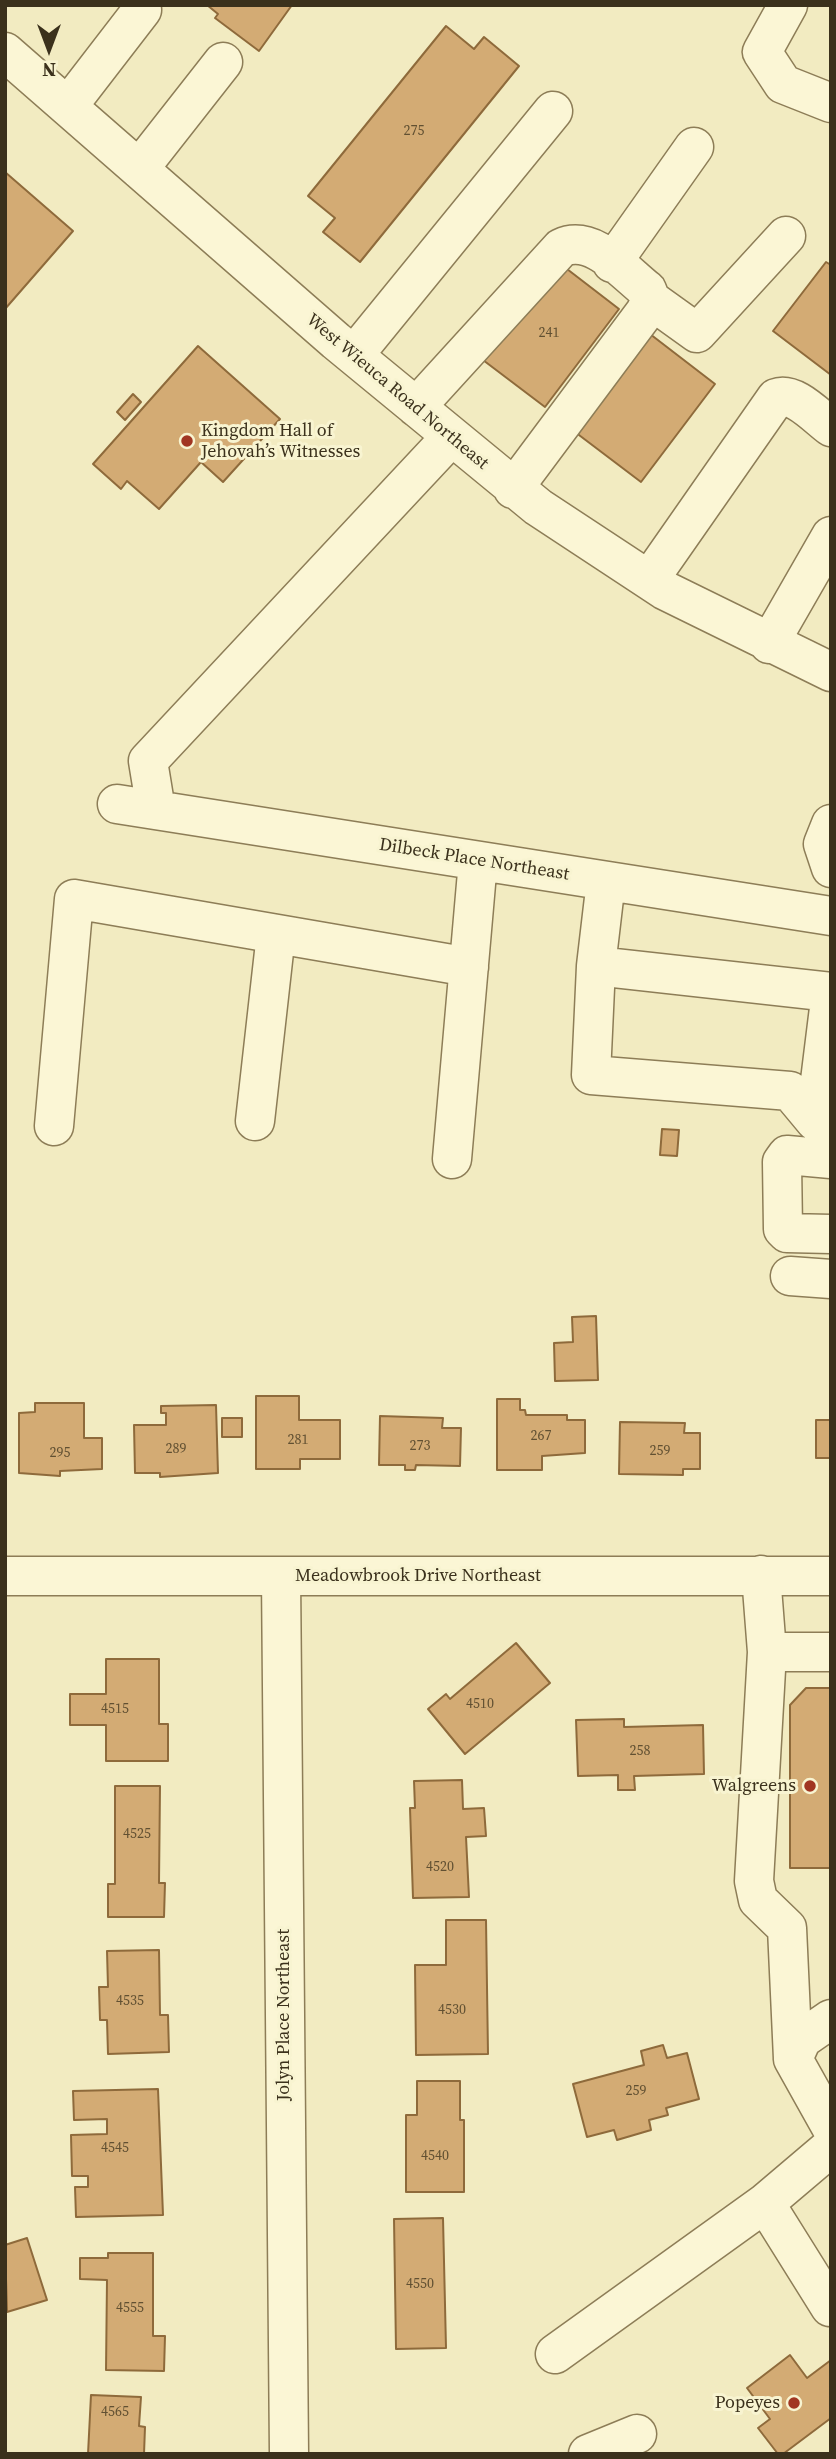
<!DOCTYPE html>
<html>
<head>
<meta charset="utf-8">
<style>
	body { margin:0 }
	#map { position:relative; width:836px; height:2459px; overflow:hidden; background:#f2ebc1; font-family:"Source Serif 4",serif }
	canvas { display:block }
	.frame { position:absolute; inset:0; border:7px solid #3b311c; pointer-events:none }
	.north { position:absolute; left:14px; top:14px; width:70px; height:70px; -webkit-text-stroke:5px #f8f4d1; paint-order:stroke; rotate:180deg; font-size:19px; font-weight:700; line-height:28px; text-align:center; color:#3b311c }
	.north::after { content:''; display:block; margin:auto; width:24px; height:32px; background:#3b311c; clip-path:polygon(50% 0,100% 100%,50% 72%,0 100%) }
</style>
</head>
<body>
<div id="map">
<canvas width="836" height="2459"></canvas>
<div class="frame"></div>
<div class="north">N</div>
</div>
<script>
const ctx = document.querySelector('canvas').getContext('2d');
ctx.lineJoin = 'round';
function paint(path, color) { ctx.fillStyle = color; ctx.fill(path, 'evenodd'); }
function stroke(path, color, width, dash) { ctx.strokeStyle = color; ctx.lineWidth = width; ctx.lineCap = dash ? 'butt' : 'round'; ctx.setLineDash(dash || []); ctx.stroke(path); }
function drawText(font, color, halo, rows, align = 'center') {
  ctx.font = font + ' "Source Serif 4",serif'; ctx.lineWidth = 6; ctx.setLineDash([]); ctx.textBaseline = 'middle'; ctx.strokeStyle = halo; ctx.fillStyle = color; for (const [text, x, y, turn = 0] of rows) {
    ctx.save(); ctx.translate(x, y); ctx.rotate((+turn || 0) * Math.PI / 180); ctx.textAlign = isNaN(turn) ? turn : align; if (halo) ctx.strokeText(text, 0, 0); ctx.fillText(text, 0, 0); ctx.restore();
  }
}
const building = new Path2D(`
	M207 5H292L259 51 215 18 218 14Z
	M446 26 474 49 484 37 519 66 360 262 323 232 335 218 308 196Z
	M5 172 73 231 5 309Z
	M554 259 619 309 545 407 479 357Z
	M826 262 831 265V375L773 331Z
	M650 334 715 384 641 482 575 432Z
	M198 346 280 419 223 482 201 462 159 509 127 481 121 489 93 464Z
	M133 394 141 402 125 420 117 412Z
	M662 1129 679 1130 677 1156 660 1155Z
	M596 1316 598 1380 555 1381 554 1343 573 1342 572 1317Z
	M256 1396H299V1420H340V1459H300V1469H256Z
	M497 1399H520V1410H525L526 1415H567V1420H585V1453L542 1456V1470H497Z
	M35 1403H84V1438H102V1469L60 1471V1476L19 1473V1413L35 1412Z
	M216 1405 218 1473 160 1477V1473H135L134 1425H166V1413H161V1406Z
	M380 1416 443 1418 442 1428H461L460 1466 416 1465 415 1470H405V1465H379Z
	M222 1418H242V1437H222Z
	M816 1420H831V1458H816Z
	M620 1422 685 1423 684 1433H700V1469H683V1475L619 1474Z
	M516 1643 550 1683 465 1754 428 1709 446 1694 450 1699Z
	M106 1659H159V1724H168V1761H106V1725H70V1694H106Z
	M806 1688H831V1868H790V1705Z
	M624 1719V1727L703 1725 704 1774 634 1776 635 1790H618V1775L578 1776 576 1720Z
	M462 1780 463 1809 484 1808 486 1836 466 1837 469 1897 413 1898 410 1808H415L414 1781Z
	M115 1786H160L159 1883H165L164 1917H108V1884H115Z
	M446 1920H486L488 2054 416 2055 415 1965H446Z
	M159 1950 160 2015H168L169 2052 108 2054 107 2020H100L99 1987H108L107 1951Z
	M663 2045 667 2058 687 2053 699 2099 666 2108 668 2115 649 2120 651 2130 617 2140 614 2130 587 2137 573 2084 644 2065 641 2051Z
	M417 2081H460V2120H464V2192H406V2115H417Z
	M158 2089 163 2215 76 2217 75 2187H88V2176H72L71 2135 107 2134V2119L74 2120 73 2091Z
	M443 2218 446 2348 396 2349 394 2219Z
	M27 2238 47 2300 7 2312 5 2245Z
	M108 2253H153V2336H165L164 2371 106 2370 107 2280 80 2279V2258H108Z
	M790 2355 807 2378 831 2360V2418L783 2454H778L758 2428 770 2419 747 2388Z
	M91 2395 141 2397 139 2426 145 2427 144 2454H88Z`);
paint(building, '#d3ab74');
stroke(building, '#8e6a3b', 2);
const minor = new Path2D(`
	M788 5 762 52 783 84 831 103
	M5 52 336 341 538 507 664 590 831 672
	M68 106 142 10
	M139 169 223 62
	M612 263 694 147
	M651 300 697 333 786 236
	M354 355 553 111
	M416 407 561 248C592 233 624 272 647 290L651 300 645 312 513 489
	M649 580 776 398C794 391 816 416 831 427
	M769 644 831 536
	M117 804 831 916
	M156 810 148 761 451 437
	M831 824 823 844 831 868
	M596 966 606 881
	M831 992 596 966 591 1075 790 1091 815 1121 831 1122
	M255 1121 276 934
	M815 1121 831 992
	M54 1126 74 899 469 967
	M452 1159 478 861
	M831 1159 787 1155 782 1162 783 1229 787 1233 831 1234
	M790 1276 831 1279
	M761 1575 767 1652 754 1881 758 1900 787 1928 793 2059
	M5 1576H831
	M281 1576 289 2454
	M767 1652H831
	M831 2019 802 2039 793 2059 831 2127
	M765 2203 830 2307
	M555 2354 765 2203 831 2147
	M588 2454 637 2434`);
stroke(minor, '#8d7d57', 41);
stroke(minor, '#fbf6d5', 38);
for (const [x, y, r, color] of [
	[187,441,7,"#a13622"],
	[810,1786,7,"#a13622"],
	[794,2403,7,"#a13622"]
]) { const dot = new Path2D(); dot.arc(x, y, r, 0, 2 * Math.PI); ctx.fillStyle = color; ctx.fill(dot); stroke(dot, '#f8f4d1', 2.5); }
drawText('14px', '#615032', null, [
	["275",414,131],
	["241",549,333],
	["267",541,1436],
	["281",298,1440],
	["273",420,1446],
	["289",176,1449],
	["259",660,1451],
	["295",60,1453],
	["4510",480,1704],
	["4515",115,1709],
	["258",640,1751],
	["4525",137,1834],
	["4520",440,1867],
	["4535",130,2001],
	["4530",452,2010],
	["259",636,2091],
	["4545",115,2148],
	["4540",435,2156],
	["4550",420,2284],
	["4555",130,2308],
	["4565",115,2412]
]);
drawText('18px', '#3b311c', '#f8f4d1', [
	["West Wieuca Road Northeast",397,392,40],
	["Dilbeck Place Northeast",474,860,9],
	["Meadowbrook Drive Northeast",418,1576],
	["Jolyn Place Northeast",284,2015,-90]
]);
drawText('18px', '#3b311c', '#f8f4d1', [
	["Kingdom Hall of",201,431,"left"],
	["Jehovah’s Witnesses",201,452,"left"],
	["Walgreens",796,1786],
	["Popeyes",780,2403]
], 'right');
</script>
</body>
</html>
